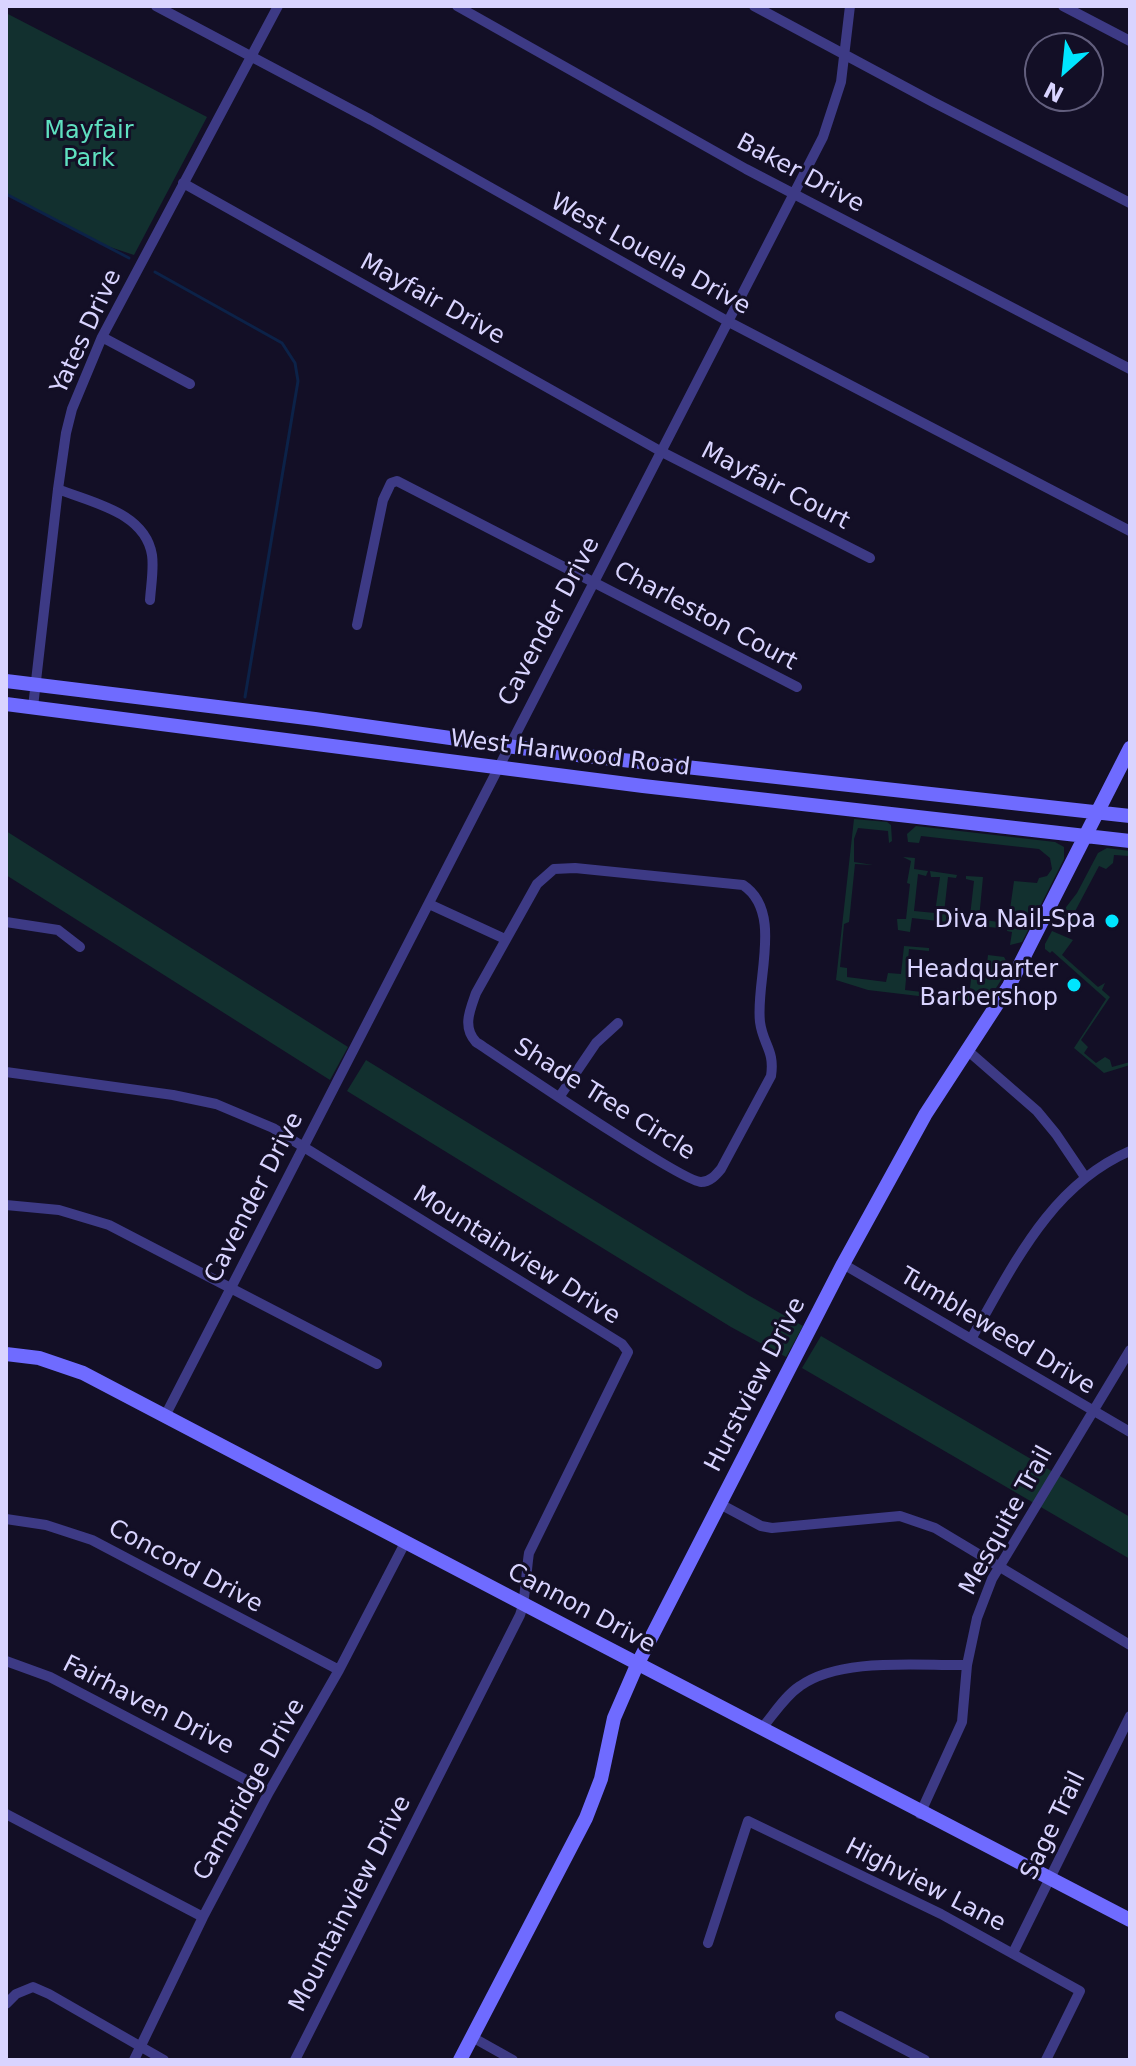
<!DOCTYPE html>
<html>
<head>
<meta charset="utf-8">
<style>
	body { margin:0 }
	#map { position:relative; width:1136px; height:2066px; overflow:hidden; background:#130f26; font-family:"DejaVu Sans",sans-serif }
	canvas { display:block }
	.frame { position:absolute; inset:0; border:8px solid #d9d4ff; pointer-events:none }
	.north { position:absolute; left:1024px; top:32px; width:80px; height:80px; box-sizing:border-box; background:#130f26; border:2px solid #625e7d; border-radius:50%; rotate:207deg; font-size:22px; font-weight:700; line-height:32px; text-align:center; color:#d9d4ff }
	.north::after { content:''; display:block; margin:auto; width:28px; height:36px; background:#00e5ff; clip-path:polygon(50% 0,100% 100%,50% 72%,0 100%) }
</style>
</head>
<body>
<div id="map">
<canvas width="1136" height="2066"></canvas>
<div class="frame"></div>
<div class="north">N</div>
</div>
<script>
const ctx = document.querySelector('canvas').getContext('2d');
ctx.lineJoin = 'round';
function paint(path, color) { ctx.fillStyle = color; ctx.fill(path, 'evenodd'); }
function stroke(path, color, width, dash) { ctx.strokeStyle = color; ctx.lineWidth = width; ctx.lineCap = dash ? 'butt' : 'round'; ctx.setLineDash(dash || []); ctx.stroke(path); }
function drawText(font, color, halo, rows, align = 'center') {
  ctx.font = font + ' "DejaVu Sans",sans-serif'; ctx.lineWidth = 6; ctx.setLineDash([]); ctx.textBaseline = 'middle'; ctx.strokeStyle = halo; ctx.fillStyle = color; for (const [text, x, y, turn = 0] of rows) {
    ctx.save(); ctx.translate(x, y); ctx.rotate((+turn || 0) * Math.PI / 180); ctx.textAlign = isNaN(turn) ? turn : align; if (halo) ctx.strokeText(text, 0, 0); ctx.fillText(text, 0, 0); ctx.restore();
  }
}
paint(new Path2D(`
	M6 13 207 117 134 255 104 245 6 194Z
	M854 819 887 822 891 825 892 841 889 843 888 831 858 828 854 839V862L873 865 855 864 849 922 844 924 840 967 847 968V977L886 982 888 973 901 974 904 946 929 948V951L909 949 907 972 910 979H906L905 990 955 996 957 988H970L972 972 975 973 976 980 985 981 988 955 1004 957 1008 964V969L986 1004 868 990 836 980Z
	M916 826 1055 842 1064 847V859L1022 942 1010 945 1012 932 1007 931 1014 881 1037 883 1039 878 1047 876 1052 869 1050 858 1039 849 921 836 919 843 908 842 907 834Z
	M6 831 348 1047 330 1080 6 875Z
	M1107 848 1130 851V856L1114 855 1113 863 1106 869 1099 866 1072 917 1079 921 1078 924C1071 926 1062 923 1060 915L1077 893 1098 853Z
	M903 857 915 858 914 869 928 871 926 876 918 874 914 911 935 913 940 877H931L930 871 957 875 956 878 948 877 944 913 949 914V917L959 916V919L970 916 974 881 966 879V876L983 877 979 919 998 922V928L912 918 910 932 898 930 897 919H906L910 884 907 883 911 861Z
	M1052 931 1073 940 1062 955 1098 987 1105 983 1102 990 1110 997 1081 1040 1088 1047 1084 1053 1096 1063 1105 1057 1110 1060 1112 1067 1130 1062V1065L1104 1073 1074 1048 1106 999 1052 951 1050 953 1045 949V944Z
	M366 1060 748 1295 803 1326 786 1357 731 1327 347 1091Z
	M821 1336 1130 1517V1559L802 1368Z`), '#12302f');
stroke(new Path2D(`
	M6 194 129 258
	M155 272 282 343 295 363 298 381 245 697`), '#0c2248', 3);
stroke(new Path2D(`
	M156 6 371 120 729 322 1130 531
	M457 6 746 169 1130 369
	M754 6 933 102 1130 203
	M1063 6 1130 41
	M183 183 662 452 870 558
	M102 337 190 384
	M58 489C92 503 145 512 152 555 154 569 151 585 150 600
	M357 625 383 500 391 483 397 481 797 687
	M33 707 58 489 66 433 72 409 102 337 278 6
	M575 868 743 885C784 912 755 981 760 1022 763 1045 775 1050 771 1076L721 1169C716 1175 710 1182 701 1182 682 1182 505 1061 476 1042 462 1027 470 1010 476 993L537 884 554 869Z
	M429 904 505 939
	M6 922 58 930 80 947
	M967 1050 1037 1111 1056 1134 1085 1177
	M6 1072 173 1095 216 1104 273 1128 622 1344 628 1352 529 1553C526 1571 526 1599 520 1615L295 2060
	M560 1096 596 1043 618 1023
	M6 1205 59 1210 109 1225 377 1364
	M843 1264 1130 1432
	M971 1339C1013 1267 1049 1186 1130 1151
	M165 1416 823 137 841 82 850 6
	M720 1504 761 1526 772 1528 900 1516 935 1528 1130 1645
	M6 1519 46 1525 92 1540 339 1670
	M6 1661 50 1677 269 1792
	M762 1728C774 1714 785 1696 800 1686 841 1657 918 1666 967 1665
	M6 1814 203 1917
	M920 1814 962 1722 967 1665 977 1618 992 1579 1130 1350
	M708 1943 748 1821 941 1914 1080 1991 1046 2060
	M1013 1953 1130 1716
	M6 2004 16 1994 33 1987 49 1994 164 2060
	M840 2016 925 2060
	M472 2037 513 2060
	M134 2060 203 1917 269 1792 339 1670 406 1541`), '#3d3a85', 10);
stroke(new Path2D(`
	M6 681 315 719 550 752 1130 816
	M6 704 643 786 1130 841
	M6 1354 39 1358 83 1373C432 1555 780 1740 1130 1920
	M460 2060 586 1818 601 1779 614 1718 637 1665 843 1264 925 1115 1009 986 1130 748`), '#6f6bff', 14);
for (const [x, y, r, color] of [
	[1112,921,8,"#00e5ff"],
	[1074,985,8,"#00e5ff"]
]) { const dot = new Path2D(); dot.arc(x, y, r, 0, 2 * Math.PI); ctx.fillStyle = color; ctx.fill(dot); stroke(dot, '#130f26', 3); }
drawText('24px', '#5fe0c0', '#130f26', [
	["Mayfair",89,132],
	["Park",89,160]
]);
drawText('24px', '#d9d4ff', '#130f26', [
	["Baker Drive",800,174,28],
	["West Louella Drive",650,255,29],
	["Mayfair Drive",432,300,29],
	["Yates Drive",87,332,-65],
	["Mayfair Court",775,487,27],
	["Charleston Court",705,617,28],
	["Cavender Drive",550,622,-62],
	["West Harwood Road",570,754,7],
	["Shade Tree Circle",604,1100,32],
	["Cavender Drive",255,1198,-63],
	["Mountainview Drive",516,1256,32],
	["Tumbleweed Drive",997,1332,31],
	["Hurstview Drive",756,1385,-63],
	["Mesquite Trail",1007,1521,-61],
	["Concord Drive",185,1567,28],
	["Cannon Drive",581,1609,28],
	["Fairhaven Drive",148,1706,27],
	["Cambridge Drive",250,1790,-61],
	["Sage Trail",1054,1826,-64],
	["Highview Lane",925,1886,27],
	["Mountainview Drive",351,1904,-63]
]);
drawText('24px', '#d9d4ff', '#130f26', [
	["Diva Nail-Spa",1096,921],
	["Headquarter",1058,971],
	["Barbershop",1058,999]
], 'right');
</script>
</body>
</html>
